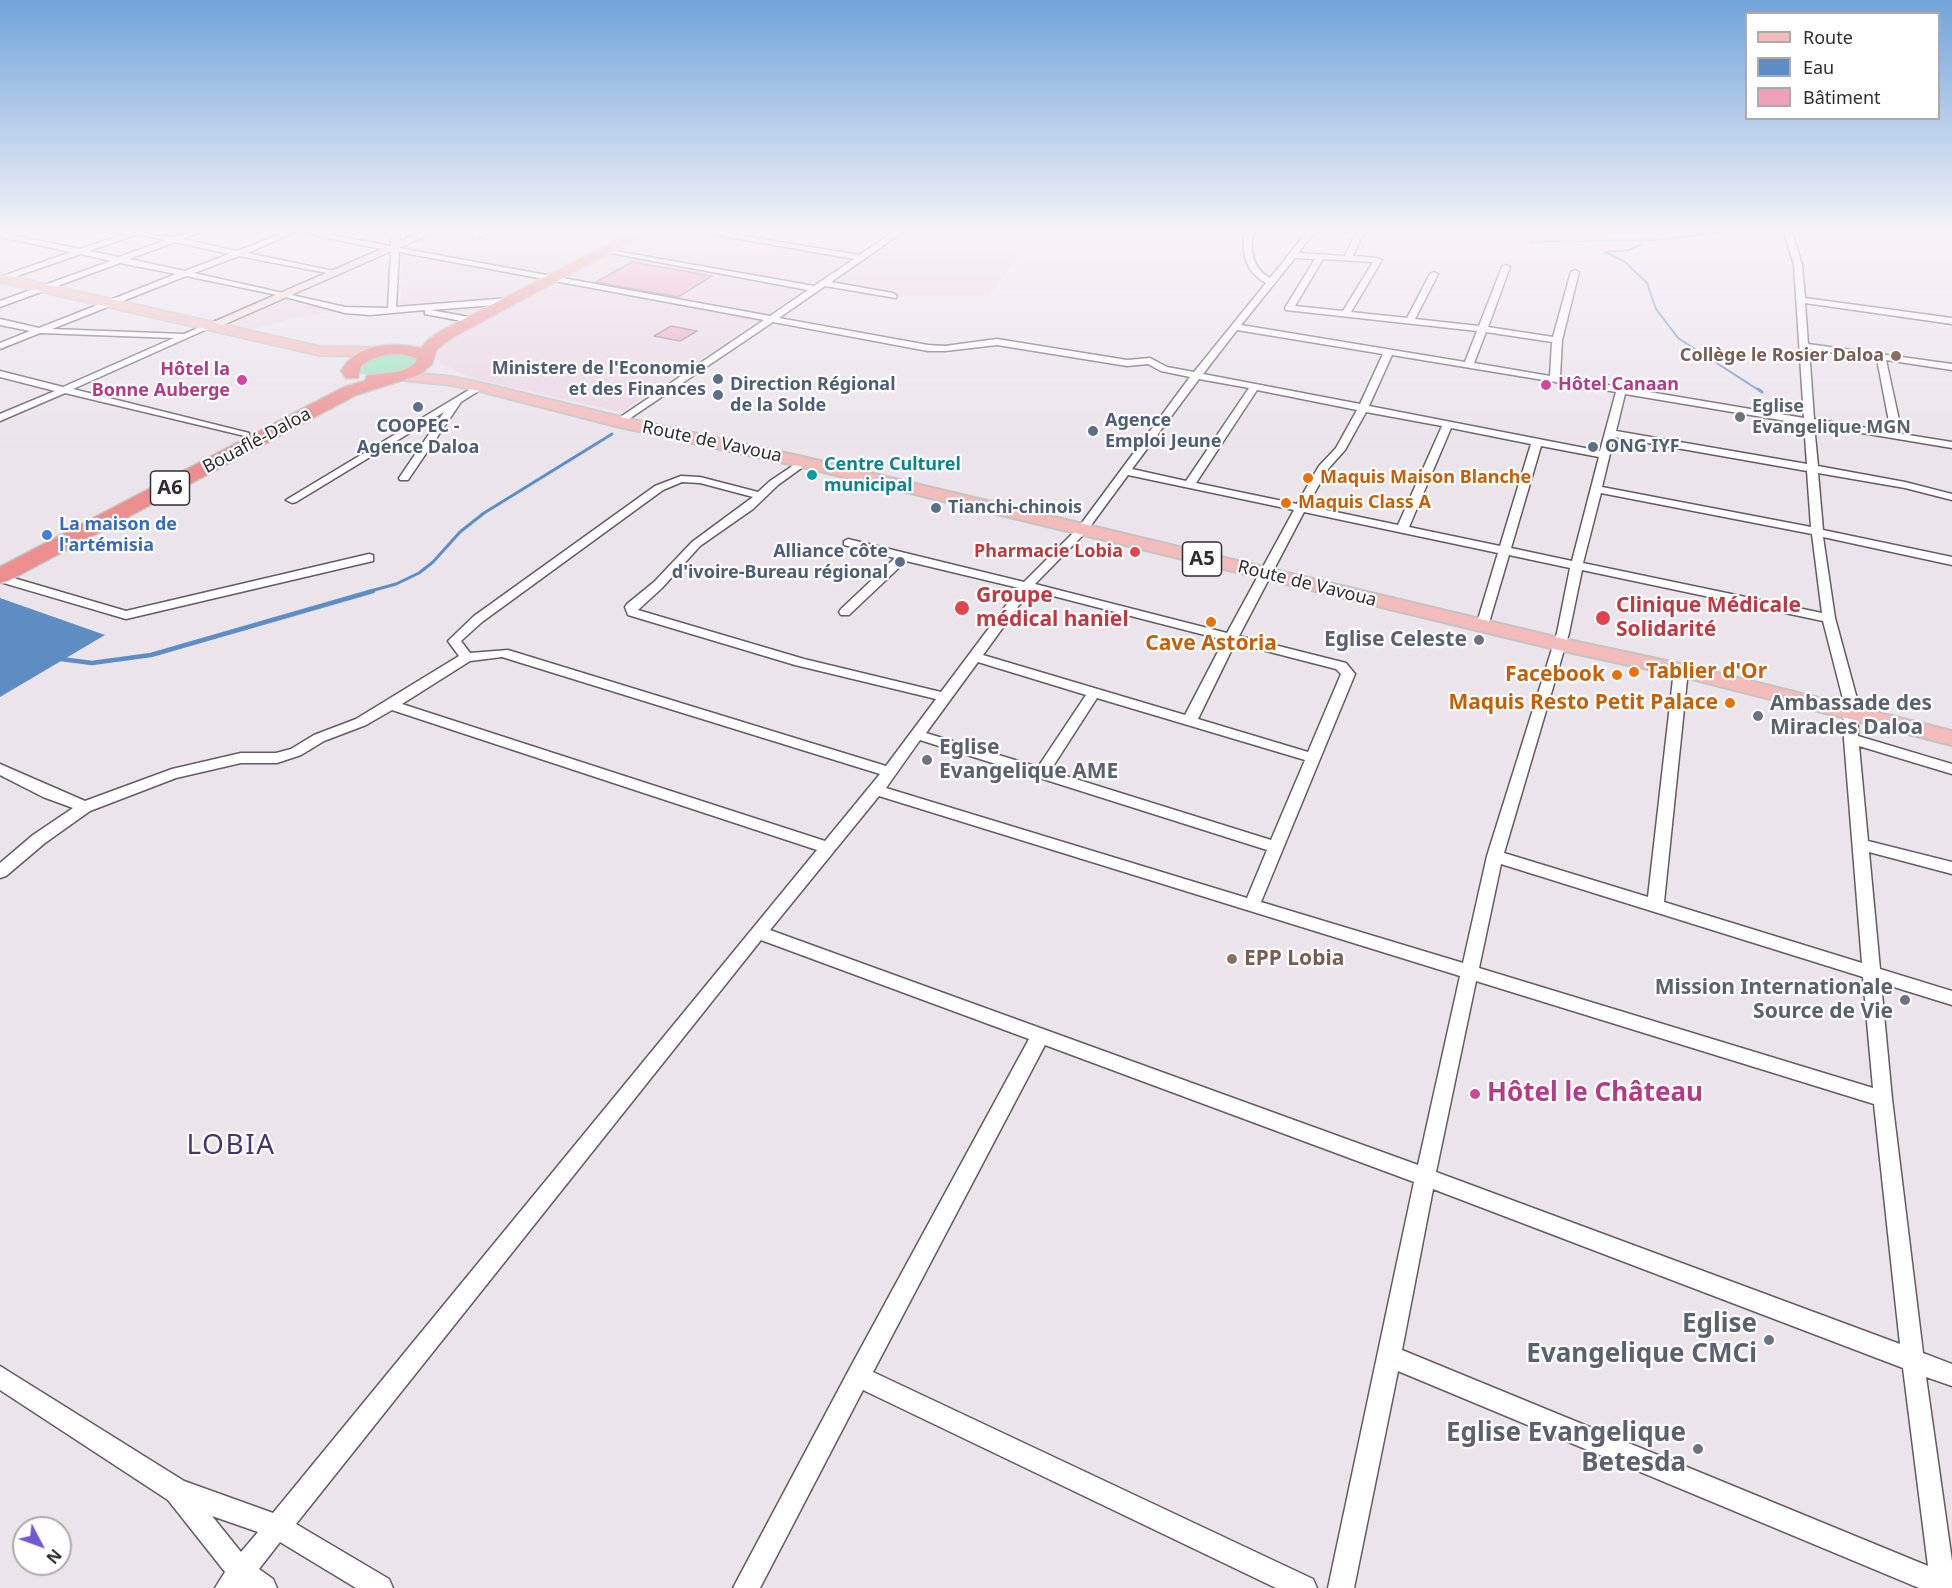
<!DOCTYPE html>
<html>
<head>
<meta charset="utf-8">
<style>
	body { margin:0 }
	#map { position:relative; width:1952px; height:1588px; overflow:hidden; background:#ebe4eb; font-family:"Noto Sans",sans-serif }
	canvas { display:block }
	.legend { position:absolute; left:1745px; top:12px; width:195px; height:108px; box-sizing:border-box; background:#fff; border:2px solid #acabac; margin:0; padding:8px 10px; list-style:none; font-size:18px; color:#2f2d2f }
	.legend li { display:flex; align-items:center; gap:12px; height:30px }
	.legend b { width:30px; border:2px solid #acabac }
	.north { position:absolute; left:12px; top:1516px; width:60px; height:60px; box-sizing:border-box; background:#fff; border:2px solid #acabac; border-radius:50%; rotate:131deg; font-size:16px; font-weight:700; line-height:24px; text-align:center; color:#2f2d2f }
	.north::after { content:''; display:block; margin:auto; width:21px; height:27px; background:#7157d1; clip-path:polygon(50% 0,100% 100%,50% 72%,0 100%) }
</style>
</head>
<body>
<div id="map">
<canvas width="1952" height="1588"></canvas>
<ul class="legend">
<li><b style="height:8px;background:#f4bbbb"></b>Route</li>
<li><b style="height:16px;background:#5e8dc4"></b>Eau</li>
<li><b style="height:16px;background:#f0a1ba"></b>Bâtiment</li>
</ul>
<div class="north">N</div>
</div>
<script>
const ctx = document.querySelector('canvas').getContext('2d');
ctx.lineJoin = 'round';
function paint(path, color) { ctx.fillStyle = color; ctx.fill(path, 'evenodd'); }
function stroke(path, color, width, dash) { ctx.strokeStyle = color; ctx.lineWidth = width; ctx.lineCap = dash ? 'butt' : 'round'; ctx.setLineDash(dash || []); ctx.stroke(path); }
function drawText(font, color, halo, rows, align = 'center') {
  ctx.font = font + ' "Noto Sans",sans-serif'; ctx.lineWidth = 4.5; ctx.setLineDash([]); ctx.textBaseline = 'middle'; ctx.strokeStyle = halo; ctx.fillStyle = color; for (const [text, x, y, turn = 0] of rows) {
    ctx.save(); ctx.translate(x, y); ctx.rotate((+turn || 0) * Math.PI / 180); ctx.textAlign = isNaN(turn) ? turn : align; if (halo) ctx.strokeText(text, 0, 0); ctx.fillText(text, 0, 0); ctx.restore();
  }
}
paint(new Path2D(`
	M435 232H891L622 412 471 378 444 365 436 358 441 344 480 321 401 306 403 246Z
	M284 297 342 310 290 319 251 330 224 324Z`), '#ead6e4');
paint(new Path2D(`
	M899 238 983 241 1024 248 990 295H898L831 283Z`), '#edd5e0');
paint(new Path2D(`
	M398 352 415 356 418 360C406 375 378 380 359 373V364L375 356Z`), '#95e4ba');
paint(new Path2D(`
	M0 598 105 635 0 697Z`), '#5e8dc4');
stroke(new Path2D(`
	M1638 240 1642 244 1629 250 1605 252 1625 262 1647 283 1656 309 1678 338 1760 391
	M1530 242 1654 240 1729 232`), '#5e8dc4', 2);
stroke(new Path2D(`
	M1758 389 1762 392
	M367 592 396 584 419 573 433 562 460 532 484 513 612 434`), '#5e8dc4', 3);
stroke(new Path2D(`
	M61 659 92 663 151 655 373 591`), '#5e8dc4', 4.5);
const building = new Path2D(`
	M632 262 712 276 678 297 596 282Z
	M671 326 697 331 680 341 654 336Z`);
paint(building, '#f0a1ba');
stroke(building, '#8f8588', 1.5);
const street = new Path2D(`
	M129 232C144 232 157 237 172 237 181 237 190 232 200 232L183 239 237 251 286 232H296L247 253 334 271H337V275L239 256 194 273 345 307 388 308 391 251 298 232H314L391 246 392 232H400L399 248 770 316 808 290 600 251 604 249 814 286 854 259 700 232H717L859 255 894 232H903L831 282 893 293 897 296 896 298 825 286 779 318 928 345 945 346 997 339 1127 360 1150 358 1167 367 1194 372 1266 283C1246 272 1241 254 1245 232H1253C1250 251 1252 268 1270 278L1307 232H1315L1298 253 1345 256 1356 232H1364L1353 256 1378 258 1382 260 1351 312 1407 318 1430 274 1434 272 1438 274 1415 319 1479 326 1502 267 1506 265 1510 267 1488 327 1553 337 1571 272 1575 270 1579 272 1562 340 1560 377 1804 418 1794 265 1784 232H1792L1802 265 1805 298 1952 318V324L1805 303 1808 344 1952 364V370L1886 360 1902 434 1952 442V448L1814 425 1818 466 1905 482 1952 494V500L1905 488 1818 473 1823 530 1952 557V565L1823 537 1835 618 1857 699 1858 736 1952 764V774L1859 746 1868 841 1952 862V874L1869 852 1880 969 1952 991V1005L1881 983 1892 1099 1923 1353 1952 1364V1386L1926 1377 1952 1561V1588H1919L1398 1371 1354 1588H1328L1414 1182 1045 1045 873 1372 1313 1579 1317 1588H1276L863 1390 760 1588H733L850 1368 1029 1039 761 940 296 1524 389 1579 393 1588H356L280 1542 259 1569 273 1579 277 1588H215L225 1572 168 1500 0 1390V1366L184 1481 273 1513 817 850 392 710 366 725 324 741 301 755 277 763H241L176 778 90 811 45 843 6 876 0 878V863L33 835 73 808 43 797 0 775V764L85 801 172 769 241 753H276L291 749 314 735 356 719 459 656 448 641 474 616 655 486 681 476 700 477 758 492 770 481 803 459 808 462 807 464 778 485 753 509 700 546 662 588 638 610 804 659 941 692 1019 588 906 561 849 615H841L839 612 841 609 895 558 844 545V541L848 539 1024 582 1078 528 1190 377 1161 371 1148 364 1127 366 997 345 945 351H928L773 322 620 425 615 422 616 420 764 320 399 252 396 307 510 298 514 301 510 304 430 310 475 318 476 320 472 323 425 314V310L370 315 345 313 282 296 186 276 52 329 184 334 207 324 214 326 73 389 249 433V437L65 393 0 421V414L55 391 0 377V371L63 387 174 338 40 333 0 349V343L30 331 0 325V319L39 328 176 274 120 263 0 307V301L111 261 81 254 0 282V277L71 252 0 237V233L80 249ZM137 234 166 240 119 257 89 251ZM175 242 229 254 185 271 129 259ZM1295 258 1315 259 1285 308 1286 310 1477 331 1465 362 1241 325ZM1323 259 1373 262 1343 311 1295 306ZM1237 330 1383 354 1360 404 1203 374ZM1486 332 1552 342 1550 376 1474 363ZM1809 349 1877 359 1891 432 1814 419ZM1392 355 1616 392 1600 451 1369 406ZM1199 379 1249 388 1186 481 1132 469ZM1257 390 1357 410 1336 448 1319 466 1297 504 1196 483ZM1625 394 1804 424 1807 464 1616 431ZM1366 412 1442 426 1398 525 1307 506 1328 469 1345 450ZM1451 428 1531 444 1500 546 1409 527ZM1614 437 1807 471 1811 527 1602 487ZM1541 446 1599 457 1572 561 1511 548ZM1128 475 1294 510 1227 633 1035 584 1086 532ZM682 482 700 483 753 497 692 542 654 582 627 604 625 607 628 615 795 665 936 699 886 766 508 650 470 653 461 641 482 622 663 490ZM1601 493 1812 534 1822 613 1583 563ZM1304 512 1498 553 1476 626 1482 630 1488 626 1509 555 1570 568 1557 633 1487 856 1463 963 1261 902 1355 674 1346 663 1239 636ZM1582 570 1823 621 1843 699 1844 739 1862 963 1664 902 1688 670 1686 667 1681 666 1674 670 1648 897 1504 853 1569 633ZM1030 590 1224 640 1185 715 983 655ZM1235 643 1336 669 1341 674 1308 752 1198 719ZM502 657 880 774 825 841 402 704 470 661ZM978 662 1086 695 1038 767 926 733ZM1097 698 1305 760 1271 840 1050 771ZM920 740 1267 850 1247 898 886 788ZM879 796 1460 976 1418 1165 770 930ZM1501 864 1863 977 1873 1088 1479 968ZM1476 981 1874 1104 1900 1344 1436 1172ZM1433 1189 1903 1368 1928 1566 1402 1350ZM212 1516 258 1532 241 1552Z
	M483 232H493L479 237V233Z
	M477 385 485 387 461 402 408 480H400L399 478 444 412 296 502 292 503 286 500Z
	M369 554 373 555V561L126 619 0 582V574L126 611Z`);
const secondary = new Path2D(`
	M421 232H435L214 329 210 330 204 326Z`);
const primary = new Path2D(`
	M0 274 320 347 378 348 385 352 378 356 320 355 0 282Z
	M400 372 452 377 480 383 620 417 803 457 1559 638 1681 664 1952 731V745L1680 676 1559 650 803 467 620 427 480 391 452 385 395 379 393 376 395 373Z`);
const highway = new Path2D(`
	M632 232H649L453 337 437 349 432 364 419 375 356 395 8 581 0 583V567L344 387 365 381 367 376C382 372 409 376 417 359 399 350 376 354 361 366L358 378H346L341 371C357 343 393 342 421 348L428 340 441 331Z`);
stroke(street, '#625c62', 3);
stroke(secondary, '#625c62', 3);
stroke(primary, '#c5c4c5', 4);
stroke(highway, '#c5c4c5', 3);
paint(street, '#fff');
paint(secondary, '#f9dddd');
paint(primary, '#f4bbbb');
paint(highway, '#ec8e8e');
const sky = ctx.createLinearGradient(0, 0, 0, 454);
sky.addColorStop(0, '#71a4da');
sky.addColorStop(0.51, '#f6f3f6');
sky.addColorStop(1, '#f6f3f600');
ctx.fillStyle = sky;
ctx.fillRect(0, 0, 1952, 454);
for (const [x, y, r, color] of [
	[1896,356,6,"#8d6e63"],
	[718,379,6,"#5c6f8a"],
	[242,380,6,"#d1479c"],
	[1546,385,6,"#d1479c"],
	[718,395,6,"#5c6f8a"],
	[418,407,6,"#5c6f8a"],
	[1740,417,6,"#6b7280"],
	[1093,431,6,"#5c6f8a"],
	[1593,447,6,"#5c6f8a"],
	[812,475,6,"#0f9aa8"],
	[1308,478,6,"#e8710a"],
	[1286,503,6,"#e8710a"],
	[936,508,6,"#5c6f8a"],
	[47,535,6,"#3f7fe0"],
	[1135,552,6,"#e0444e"],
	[900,562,6,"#5c6f8a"],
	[962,608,8,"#e0444e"],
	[1603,618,8,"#e0444e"],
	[1211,622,6,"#e8710a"],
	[1479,640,6,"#6b7280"],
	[1634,672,6,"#e8710a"],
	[1617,675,6,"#e8710a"],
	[1730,703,6,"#e8710a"],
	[1758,716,6,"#6b7280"],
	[927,760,6,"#6b7280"],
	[1232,959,6,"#8d6e63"],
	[1905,1000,6,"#6b7280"],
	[1475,1094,6,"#d1479c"],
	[1769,1340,6,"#6b7280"],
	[1698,1449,6,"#6b7280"]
]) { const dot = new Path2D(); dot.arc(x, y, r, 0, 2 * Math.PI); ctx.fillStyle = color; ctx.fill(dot); stroke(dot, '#fff', 2); }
drawText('bold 18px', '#785e54', '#fff', [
	["Collège le Rosier Daloa",1884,356]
], 'right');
drawText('bold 18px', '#4e5e75', '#fff', [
	["Ministere de l'Economie",706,369,"right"],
	["et des Finances",706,390,"right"],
	["Direction Régional",730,385],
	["de la Solde",730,406],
	["Agence",1105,421],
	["Emploi Jeune",1105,442],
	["COOPEC -",418,427,"center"],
	["Agence Daloa",418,448,"center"],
	["ONG IYF",1605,447],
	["Tianchi-chinois",948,508],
	["Alliance côte",888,552,"right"],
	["d'ivoire-Bureau régional",888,573,"right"]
], 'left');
drawText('bold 18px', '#b23c85', '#fff', [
	["Hôtel la",230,370],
	["Bonne Auberge",230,391],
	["Hôtel Canaan",1558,385,"left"]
], 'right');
drawText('bold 18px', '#5b616d', '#fff', [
	["Eglise",1752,407],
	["Evangelique MGN",1752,428]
], 'left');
drawText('18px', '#2f2d2f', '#fff', [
	["Bouaflé-Daloa",257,441,-28],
	["Route de Vavoua",712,442,12],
	["Route de Vavoua",1307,584,14]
]);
drawText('bold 18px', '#0d838f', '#fff', [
	["Centre Culturel",824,465],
	["municipal",824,486]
], 'left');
drawText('bold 18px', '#c56008', '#fff', [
	["Maquis Maison Blanche",1320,478],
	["Maquis Class A",1298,503]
], 'left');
drawText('bold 18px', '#366cbe', '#fff', [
	["La maison de",59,525],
	["l'artémisia",59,546]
], 'left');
drawText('bold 18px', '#be3a42', '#fff', [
	["Pharmacie Lobia",1123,552]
], 'right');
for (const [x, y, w] of [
	[170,488,39],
	[1202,559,39]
]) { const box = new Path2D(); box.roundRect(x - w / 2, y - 17, w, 34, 4.5); ctx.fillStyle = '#fff'; ctx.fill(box); stroke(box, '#2f2d2f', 1.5); }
drawText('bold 20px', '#2f2d2f', null, [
	["A6",170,488],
	["A5",1202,559]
]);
drawText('bold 21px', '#be3a42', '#fff', [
	["Groupe",976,596],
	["médical haniel",976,620],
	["Clinique Médicale",1616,606],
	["Solidarité",1616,630]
], 'left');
drawText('bold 21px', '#5b616d', '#fff', [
	["Eglise Celeste",1467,640],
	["Ambassade des",1770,704,"left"],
	["Miracles Daloa",1770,728,"left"],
	["Eglise",939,748,"left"],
	["Evangelique AME",939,772,"left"],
	["Mission Internationale",1893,988],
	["Source de Vie",1893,1012]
], 'right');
drawText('bold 21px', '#c56008', '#fff', [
	["Cave Astoria",1211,644,"center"],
	["Tablier d'Or",1646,672,"left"],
	["Facebook",1605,675],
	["Maquis Resto Petit Palace",1718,703]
], 'right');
drawText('bold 21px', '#785e54', '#fff', [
	["EPP Lobia",1244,959]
], 'left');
drawText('bold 26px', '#b23c85', '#fff', [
	["Hôtel le Château",1487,1094]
], 'left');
drawText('bold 26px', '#5b616d', '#fff', [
	["Eglise",1757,1325],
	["Evangelique CMCi",1757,1355],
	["Eglise Evangelique",1686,1434],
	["Betesda",1686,1464]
], 'right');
ctx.letterSpacing = '1.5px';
drawText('28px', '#413672', '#fff', [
	["LOBIA",231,1146]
]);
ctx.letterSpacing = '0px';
</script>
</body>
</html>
